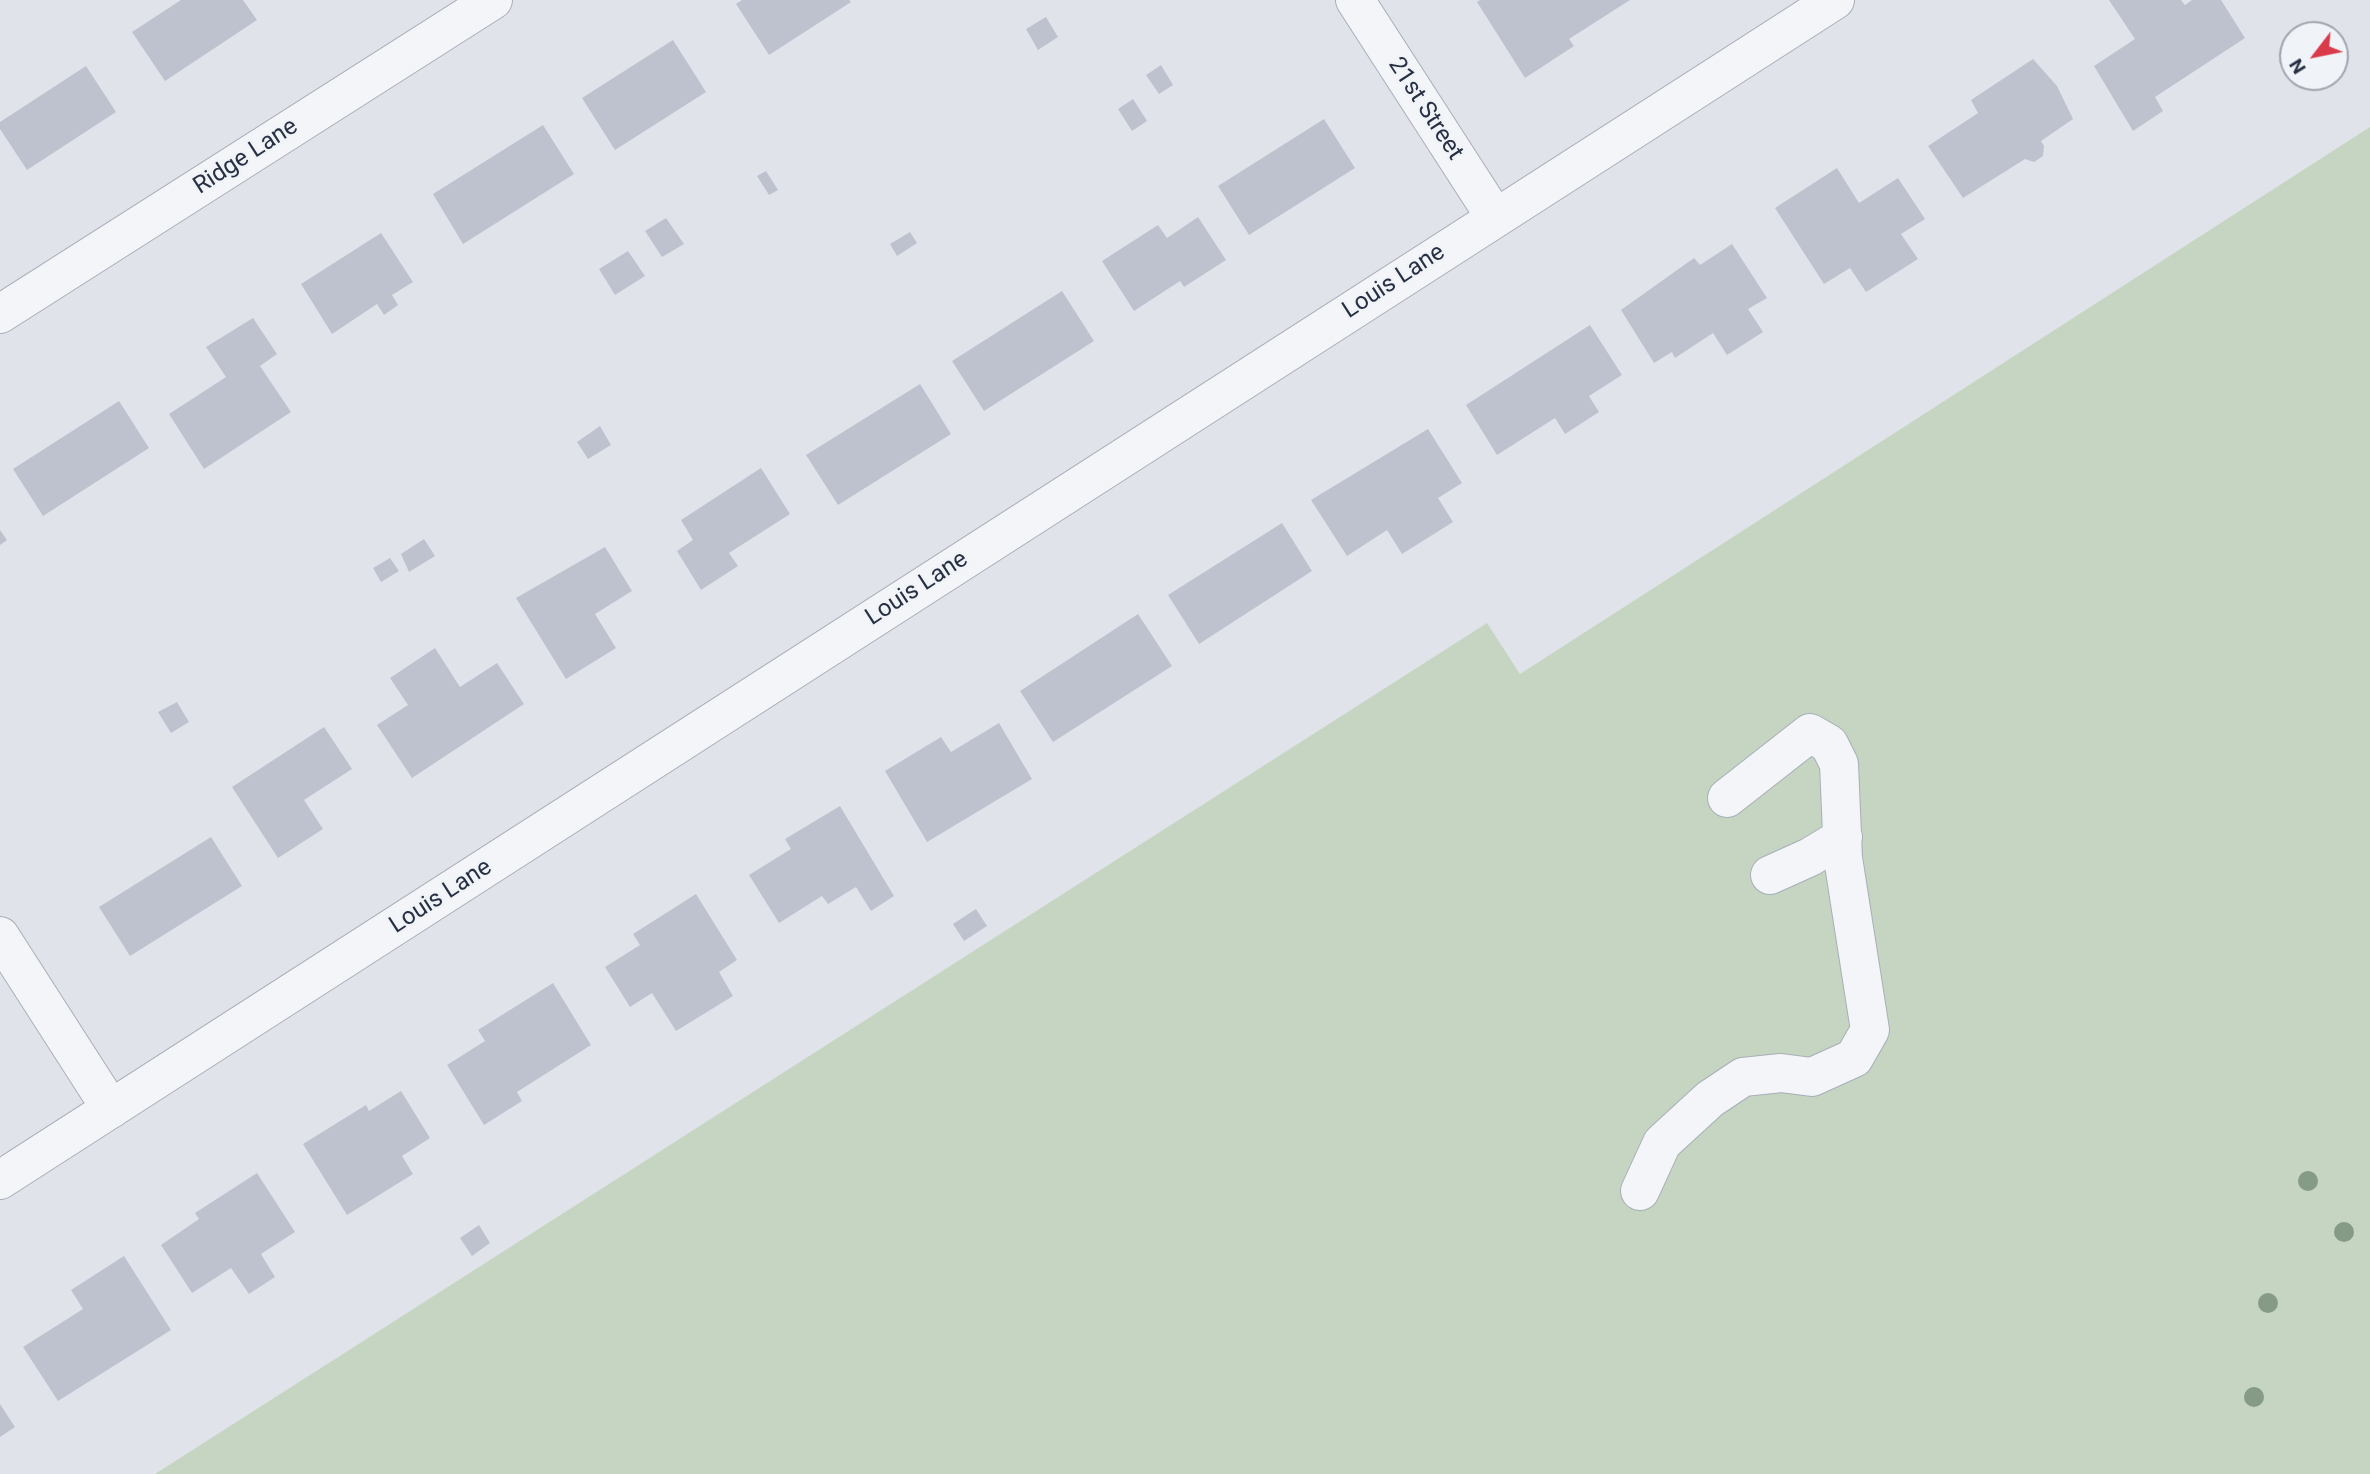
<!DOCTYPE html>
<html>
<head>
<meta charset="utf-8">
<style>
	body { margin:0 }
	#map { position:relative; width:2370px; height:1474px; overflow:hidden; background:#e0e4ea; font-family:Roboto,sans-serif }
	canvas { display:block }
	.north { position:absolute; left:2279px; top:21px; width:70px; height:70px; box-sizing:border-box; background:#f0f3f7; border:2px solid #a0a5af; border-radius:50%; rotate:238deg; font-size:19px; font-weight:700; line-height:28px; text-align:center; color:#273043 }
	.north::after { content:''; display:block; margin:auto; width:24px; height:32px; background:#d93b4b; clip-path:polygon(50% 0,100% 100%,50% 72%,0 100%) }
</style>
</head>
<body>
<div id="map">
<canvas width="2370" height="1474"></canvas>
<div class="north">N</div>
</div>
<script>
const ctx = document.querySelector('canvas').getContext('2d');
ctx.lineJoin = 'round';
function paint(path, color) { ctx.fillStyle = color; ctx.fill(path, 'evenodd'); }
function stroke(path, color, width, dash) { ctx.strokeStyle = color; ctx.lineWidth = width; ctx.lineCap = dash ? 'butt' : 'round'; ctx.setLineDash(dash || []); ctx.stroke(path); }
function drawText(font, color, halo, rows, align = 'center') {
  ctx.font = font + ' Roboto,sans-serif'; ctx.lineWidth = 5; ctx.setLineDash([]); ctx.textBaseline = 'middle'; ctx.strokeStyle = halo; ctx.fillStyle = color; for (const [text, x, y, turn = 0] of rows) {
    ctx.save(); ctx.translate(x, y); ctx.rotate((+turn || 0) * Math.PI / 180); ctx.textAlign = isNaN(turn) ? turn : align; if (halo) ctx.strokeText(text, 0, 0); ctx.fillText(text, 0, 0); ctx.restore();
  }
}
paint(new Path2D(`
	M2370 127V1474H155L1487 623 1520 674Z`), '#c5d5c1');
paint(new Path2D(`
	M181 0H243L257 20 165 81 132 32Z
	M742 0H849L851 2 769 55 736 4Z
	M1480 0H1630L1569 39 1574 46 1525 78 1477 2Z
	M2109 0H2181L2185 5 2192 0H2221L2245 38 2155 97 2163 111 2133 131 2094 66 2135 39Z
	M1046 17 1058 37 1038 50 1026 29Z
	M673 40 706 92 615 150 582 98Z
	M2033 59 2057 86 2073 119 2041 141 2044 146 2043 156 2034 162 2025 159 1963 198 1928 146 1978 113 1971 100Z
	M1161 65 1173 85 1159 94 1146 75Z
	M86 66 116 112 27 170 0 129V122Z
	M1133 99 1147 121 1132 131 1118 109Z
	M1324 119 1355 168 1249 235 1218 186Z
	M543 125 574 174 463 244 433 194Z
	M1837 168 1859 203 1898 178 1925 219 1901 234 1918 259 1866 292 1850 268 1824 284 1775 208Z
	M766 171 778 190 769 195 757 176Z
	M1198 217 1226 260 1184 287 1180 281 1134 311 1102 261 1158 225 1167 238Z
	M666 218 684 244 662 257 645 231Z
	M910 232 917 243 897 256 890 244Z
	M381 233 413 282 392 295 398 305 384 315 377 304 332 334 301 284Z
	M1732 244 1767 298 1748 309 1763 332 1727 355 1713 333 1675 358 1672 352 1654 363 1621 310 1694 258 1700 265Z
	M628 251 645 276 615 295 599 269Z
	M1062 291 1094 341 984 411 952 361Z
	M253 318 277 354 260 366 291 412 204 469 169 414 226 377 206 347Z
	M1590 325 1622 375 1589 396 1599 412 1565 434 1555 418 1497 455 1466 405Z
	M920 384 951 434 838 505 806 455Z
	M119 401 149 448 43 516 13 469Z
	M600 426 611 445 588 459 577 442Z
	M1428 429 1462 483 1438 498 1453 522 1402 554 1387 530 1347 556 1311 500Z
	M761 468 790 514 729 553 738 566 701 590 677 551 693 540 681 520Z
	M1282 523 1312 571 1199 644 1168 595Z
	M0 530 7 540 0 545Z
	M424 539 435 556 409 572 401 554Z
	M605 547 632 591 595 614 616 648 566 679 516 598Z
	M390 558 399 571 381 582 373 568Z
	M1138 614 1172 666 1053 742 1020 691Z
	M435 648 460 687 497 663 524 704 412 778 377 725 408 705 390 678Z
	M177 702 189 722 171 733 158 712Z
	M999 723 1032 779 927 842 885 771 941 737 951 752Z
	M324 727 352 769 304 800 323 829 278 858 232 787Z
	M840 806 894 896 871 911 856 887 828 904 822 896 779 923 749 875 791 849 785 839Z
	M211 837 242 886 130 956 99 907Z
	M696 894 737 960 719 972 733 996 676 1031 652 993 630 1007 605 967 640 945 633 934Z
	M976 909 987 926 964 941 953 924Z
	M553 983 591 1045 517 1092 522 1101 484 1125 447 1065 485 1041 478 1030Z
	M401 1091 430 1138 402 1156 413 1174 347 1215 303 1144 366 1105 369 1111Z
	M257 1173 295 1232 261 1254 275 1277 249 1294 231 1268 192 1293 161 1245 199 1219 195 1213Z
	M479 1225 490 1243 472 1256 460 1238Z
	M124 1256 171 1330 58 1401 23 1347 83 1309 71 1290Z
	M0 1404 15 1427 0 1437Z`), '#bdc2ce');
const minor = new Path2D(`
	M1355 0 1495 217
	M0 314 493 0
	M1770 875 1810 857 1843 837
	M0 936 111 1109
	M0 1180 1835 0
	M1640 1191 1662 1143 1710 1099 1743 1077 1781 1073 1812 1077 1854 1058 1870 1030 1843 858 1839 764 1829 744 1810 733 1727 798`);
stroke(minor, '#a8aeb8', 40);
stroke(minor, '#f3f5f8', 38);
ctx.fillStyle = '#859b85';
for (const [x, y] of [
	[2308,1181],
	[2344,1232],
	[2268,1303],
	[2254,1397]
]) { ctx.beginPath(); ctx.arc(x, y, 10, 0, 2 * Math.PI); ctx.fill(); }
drawText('24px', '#273043', '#f0f3f7', [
	["21st Street",1425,109,57],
	["Ridge Lane",246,157,-33],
	["Louis Lane",1394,282,-33],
	["Louis Lane",917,589,-33],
	["Louis Lane",441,897,-33]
]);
</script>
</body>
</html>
